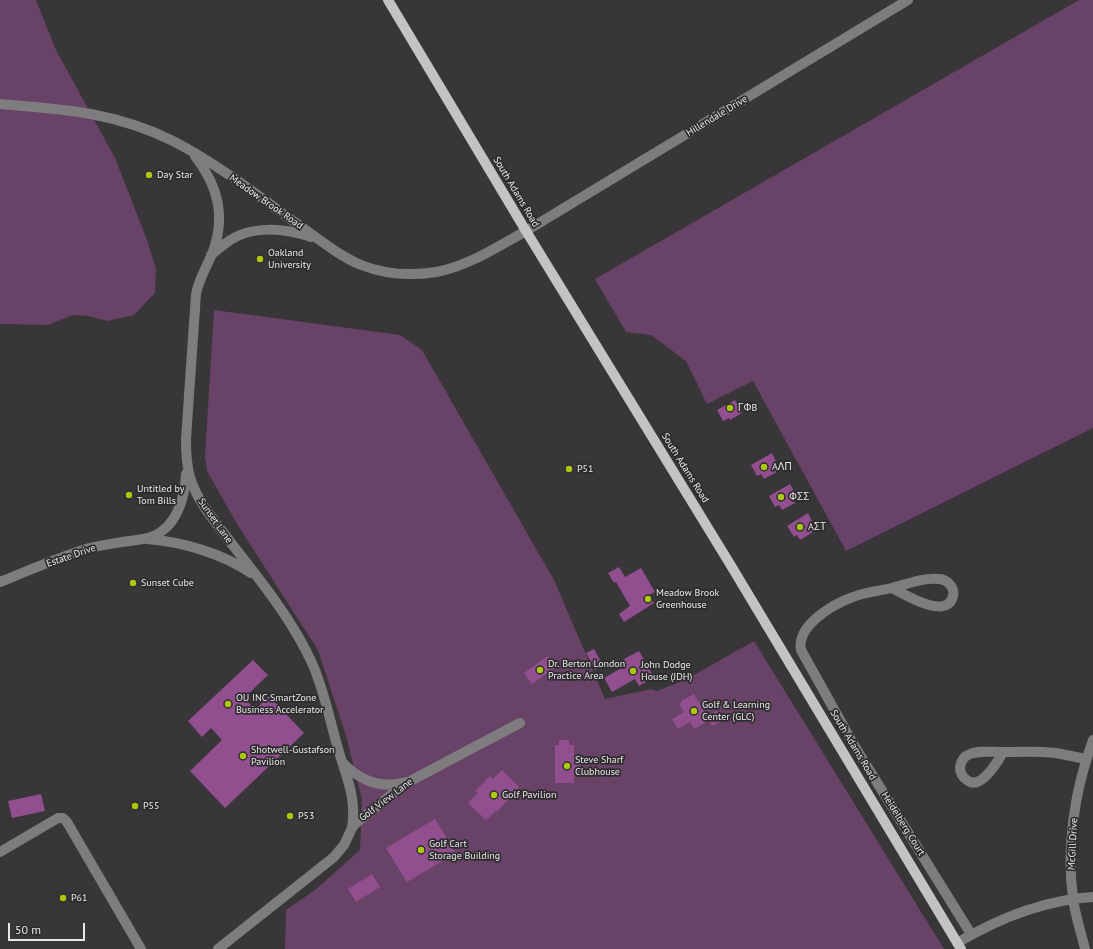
<!DOCTYPE html>
<html>
<head>
<meta charset="utf-8">
<style>
	body { margin:0 }
	#map { position:relative; width:1093px; height:949px; overflow:hidden; background:#383638; font-family:"PT Sans",sans-serif }
	canvas { display:block }
	.scale { position:absolute; left:8px; top:923px; width:77px; height:18px; box-sizing:border-box; border:2px solid #eae8ea; border-top:0; padding-left:5px; font-size:12px; line-height:14px; white-space:nowrap; color:#eae8ea; -webkit-text-stroke:3px #2e2c2e; paint-order:stroke }
</style>
</head>
<body>
<div id="map">
<canvas width="1093" height="949"></canvas>
<div class="scale">50 m</div>
</div>
<script>
const ctx = document.querySelector('canvas').getContext('2d');
ctx.lineJoin = 'round';
function paint(path, color) { ctx.fillStyle = color; ctx.fill(path, 'evenodd'); }
function stroke(path, color, width, dash) { ctx.strokeStyle = color; ctx.lineWidth = width; ctx.lineCap = dash ? 'butt' : 'round'; ctx.setLineDash(dash || []); ctx.stroke(path); }
function drawText(font, color, halo, rows, align = 'center') {
  ctx.font = font + ' "PT Sans",sans-serif'; ctx.lineWidth = 3.5; ctx.setLineDash([]); ctx.textBaseline = 'middle'; ctx.strokeStyle = halo; ctx.fillStyle = color; for (const [text, x, y, turn = 0] of rows) {
    ctx.save(); ctx.translate(x, y); ctx.rotate((+turn || 0) * Math.PI / 180); ctx.textAlign = isNaN(turn) ? turn : align; if (halo) ctx.strokeText(text, 0, 0); ctx.fillText(text, 0, 0); ctx.restore();
  }
}
paint(new Path2D(`
	M0 0H36L56 50 115 158 147 240 156 269 155 293 134 315 107 321 88 316 73 315 48 325 0 324Z
	M1079 0H1093V428L846 551 753 381 707 404 686 361 651 335 626 332 595 279Z
	M214 310 400 335 422 350 554 580 605 699 651 689 657 691 685 680 754 641 944 949H285L286 910 315 890 360 850 362 799 346 736 318 650 237 524 207 471 205 456Z`), '#694267');
paint(new Path2D(`
	M735 400 742 413 730 420 729 418 723 421 717 410Z
	M772 453 776 461 774 462 776 466 774 467 777 472 764 479 761 474 757 476 751 465Z
	M790 484 794 491 792 493 794 497 792 498 795 503 782 510 779 505 775 507 769 496Z
	M808 513 812 521 810 523 812 527 810 528 813 532 800 540 797 535 794 537 787 526Z
	M619 567 625 577 641 568 655 592 649 595 654 603 624 622 619 614 630 606 616 582 614 583 608 573Z
	M594 649 603 666 595 670 586 653Z
	M639 651 654 677 639 686 635 679 612 692 604 678 627 665 624 659Z
	M548 656 556 667 532 684 524 673Z
	M253 660 268 675 244 698 255 710 269 696 304 733 225 808 190 771 222 740 211 728 202 737 188 721Z
	M694 694 709 720 694 729 690 722 678 729 672 719 684 712 679 704 681 703V701Z
	M717 711 723 721 712 726 707 716Z
	M559 740H569V745H574V757H580V773H574V783H555V745H559Z
	M502 770 519 787 497 812 496 811 486 820 468 803 478 793 475 791 490 776 493 779Z
	M41 794 45 811 12 818 8 801Z
	M435 819 456 853 407 882 386 848Z
	M372 874 380 887 356 902 348 889Z`), '#924f8f');
stroke(new Path2D(`
	M0 104C62 109 115 112 173 141 214 162 256 194 293 221 315 236 337 255 361 265 384 274 411 276 436 272 468 266 497 247 526 231L908 0
	M195 156C219 187 226 218 212 254 206 268 199 279 196 294L186 439C186 468 189 484 205 508 241 559 286 606 312 663 324 690 329 717 337 745 345 775 357 795 352 828
	M211 255C216 251 220 247 226 243 250 225 283 228 311 237
	M147 539C183 542 221 553 251 573
	M0 582C27 571 55 559 83 550 95 546 109 544 122 542 135 540 151 540 162 531 179 519 185 494 186 474
	M892 588C904 594 947 621 953 596 955 588 948 580 940 579 924 577 907 584 892 588 879 591 865 592 853 597 833 604 796 626 801 650L855 747 971 934
	M1003 752C997 763 980 791 967 780 962 777 960 772 960 767 961 762 963 757 968 755 977 750 991 752 1001 752 1019 752 1038 751 1056 753 1066 755 1076 757 1086 759
	M344 764C361 781 382 789 406 782
	M0 852 58 818H63L67 822 141 949
	M957 943C999 918 1044 900 1093 897
	M218 949 334 857 344 845 352 828 356 823 396 791 412 780 520 723
	M1085 949C1081 932 1075 915 1073 898 1066 846 1075 789 1093 740`), '#7e7c7e', 10);
stroke(new Path2D(`
	M388 0 526 231 730 564 961 949`), '#c4c2c4', 10);
for (const [x, y, r, color] of [
	[149,175,4,"#adc610"],
	[260,259,4,"#adc610"],
	[730,408,4,"#adc610"],
	[764,467,4,"#adc610"],
	[569,469,4,"#adc610"],
	[129,495,4,"#adc610"],
	[781,497,4,"#adc610"],
	[800,527,4,"#adc610"],
	[133,583,4,"#adc610"],
	[648,599,4,"#adc610"],
	[540,670,4,"#adc610"],
	[633,671,4,"#adc610"],
	[228,704,4,"#adc610"],
	[694,711,4,"#adc610"],
	[243,756,4,"#adc610"],
	[567,766,4,"#adc610"],
	[494,795,4,"#adc610"],
	[135,806,4,"#adc610"],
	[290,816,4,"#adc610"],
	[421,850,4,"#adc610"],
	[63,898,4,"#adc610"]
]) { const dot = new Path2D(); dot.arc(x, y, r, 0, 2 * Math.PI); ctx.fillStyle = color; ctx.fill(dot); stroke(dot, '#2e2c2e', 1.5); }
drawText('10px', '#eae8ea', '#2e2c2e', [
	["Hillendale Drive",717,116,-31],
	["South Adams Road",516,192,59],
	["Meadow Brook Road",266,202,35],
	["South Adams Road",685,468,58],
	["Sunset Lane",215,521,55],
	["Estate Drive",71,556,-19],
	["South Adams Road",853,745,59],
	["Golf View Lane",386,800,-37],
	["Heidelberg Court",903,824,58],
	["McGill Drive",1073,844,-87]
]);
drawText('10px', '#eae8ea', '#2e2c2e', [
	["Day Star",157,175],
	["Oakland",268,253],
	["University",268,265],
	["ΓΦB",738,408],
	["AΛΠ",772,467],
	["P51",577,469],
	["Untitled by",137,489],
	["Tom Bills",137,501],
	["ΦΣΣ",789,497],
	["AΣΤ",808,527],
	["Sunset Cube",141,583],
	["Meadow Brook",656,593],
	["Greenhouse",656,605],
	["Dr. Berton London",548,664],
	["Practice Area",548,676],
	["John Dodge",641,665],
	["House (JDH)",641,677],
	["OU INC SmartZone",236,698],
	["Business Accelerator",236,710],
	["Golf & Learning",702,705],
	["Center (GLC)",702,717],
	["Shotwell-Gustafson",251,750],
	["Pavilion",251,762],
	["Steve Sharf",575,760],
	["Clubhouse",575,772],
	["Golf Pavilion",502,795],
	["P55",143,806],
	["P53",298,816],
	["Golf Cart",429,844],
	["Storage Building",429,856],
	["P61",71,898]
], 'left');
</script>
</body>
</html>
